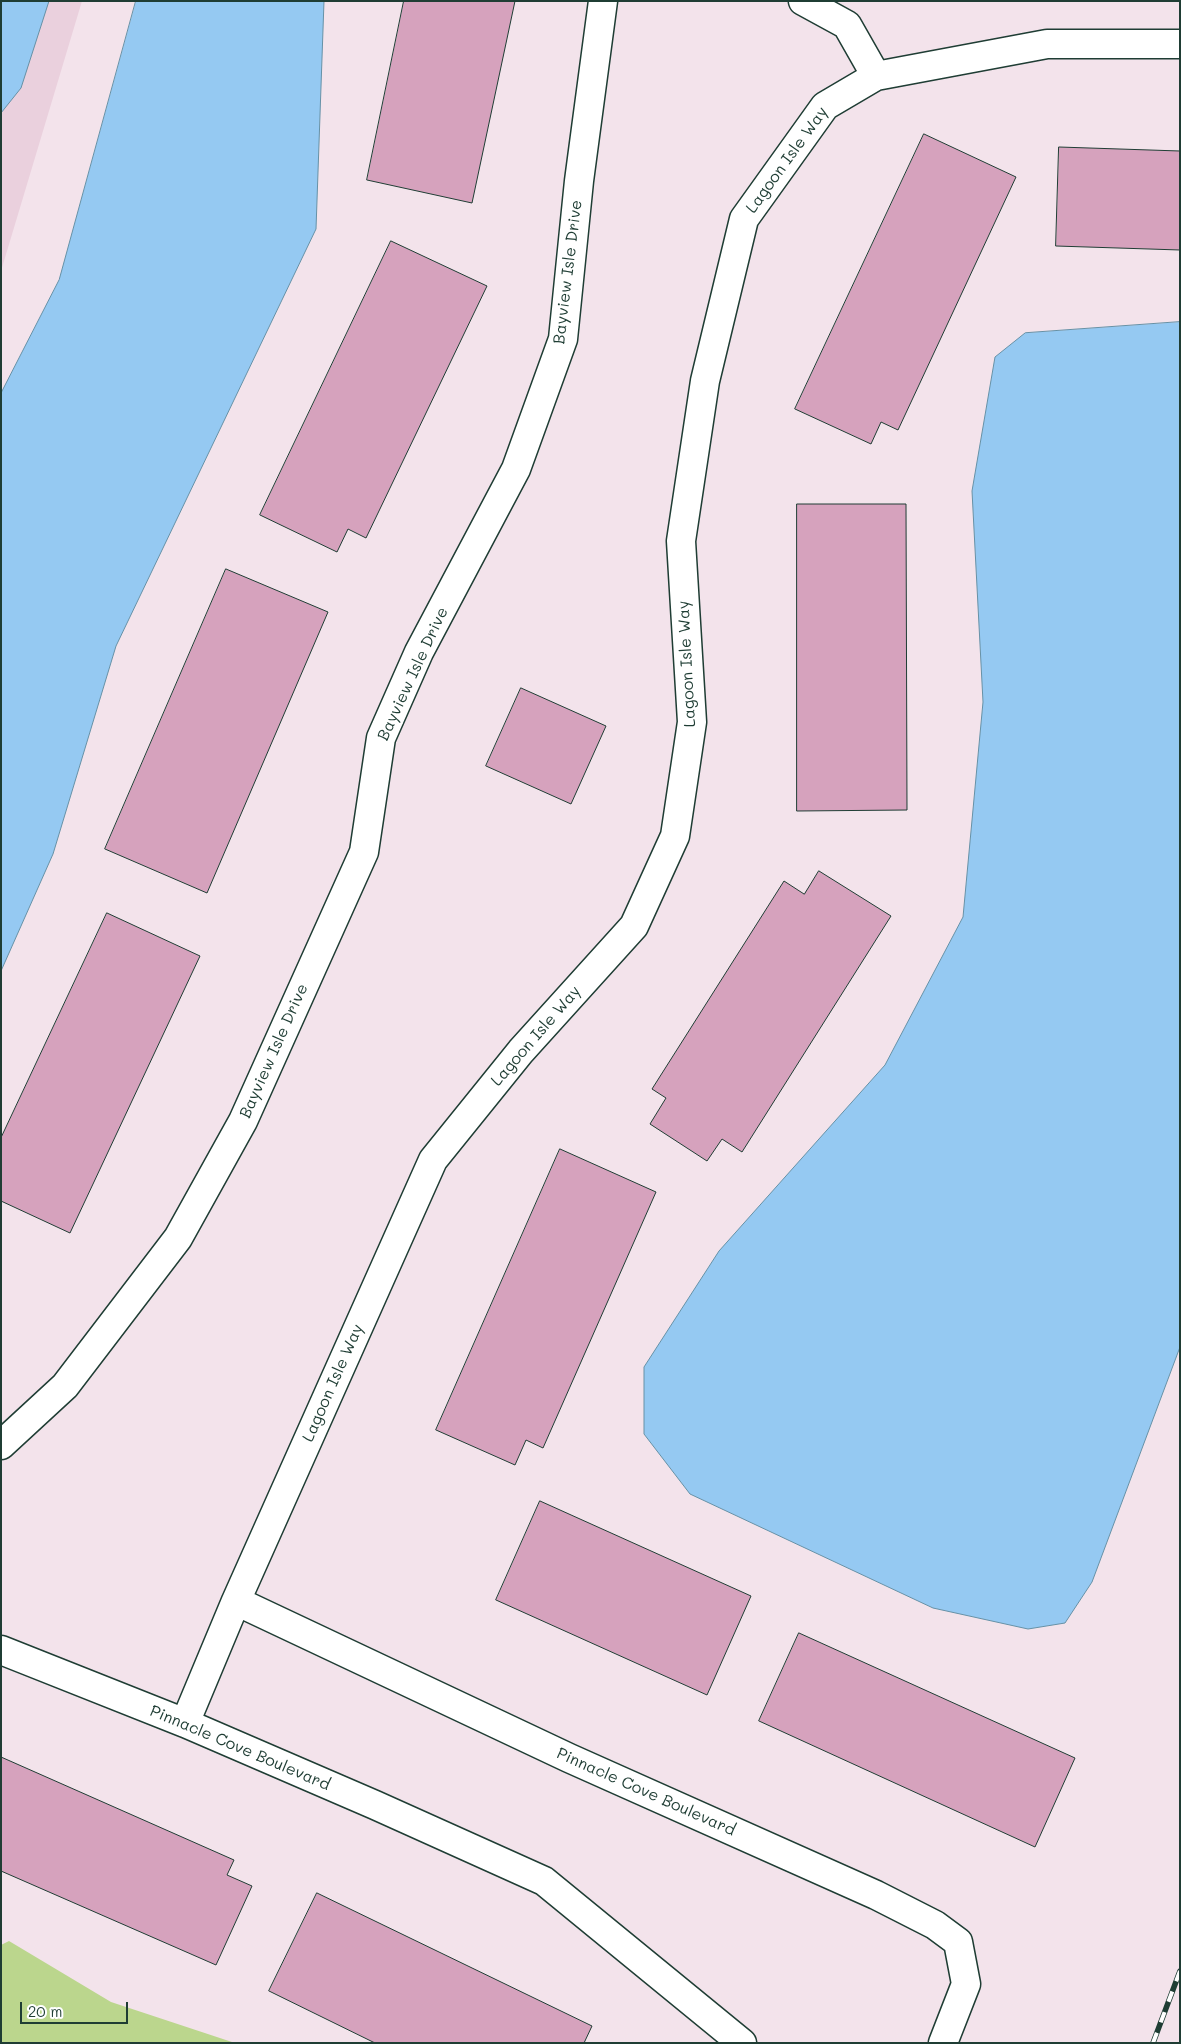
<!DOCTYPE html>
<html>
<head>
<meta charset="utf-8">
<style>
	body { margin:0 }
	#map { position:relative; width:1181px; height:2044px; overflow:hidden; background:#f3e3eb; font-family:Mali,sans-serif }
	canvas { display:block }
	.frame { position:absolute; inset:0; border:2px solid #1f3d34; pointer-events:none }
	.scale { position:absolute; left:20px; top:2002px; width:108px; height:22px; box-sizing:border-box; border:2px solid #1f3d34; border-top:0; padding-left:6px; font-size:15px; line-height:18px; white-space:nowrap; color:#1f3d34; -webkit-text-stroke:4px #fff; paint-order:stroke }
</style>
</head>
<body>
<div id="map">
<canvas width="1181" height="2044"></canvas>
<div class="frame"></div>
<div class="scale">20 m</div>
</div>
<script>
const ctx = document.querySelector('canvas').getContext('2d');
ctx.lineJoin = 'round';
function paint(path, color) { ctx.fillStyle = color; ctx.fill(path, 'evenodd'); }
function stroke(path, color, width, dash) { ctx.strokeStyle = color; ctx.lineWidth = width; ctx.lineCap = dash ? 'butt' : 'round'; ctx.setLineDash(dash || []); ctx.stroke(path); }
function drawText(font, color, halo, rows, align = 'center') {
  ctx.font = font + ' Mali,sans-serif'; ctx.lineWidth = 4.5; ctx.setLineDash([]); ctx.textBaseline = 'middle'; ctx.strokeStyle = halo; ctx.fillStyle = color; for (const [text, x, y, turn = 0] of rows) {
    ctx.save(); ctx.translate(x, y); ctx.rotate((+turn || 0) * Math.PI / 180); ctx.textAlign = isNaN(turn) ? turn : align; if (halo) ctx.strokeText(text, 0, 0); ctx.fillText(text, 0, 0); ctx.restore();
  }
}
paint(new Path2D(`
	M1 1H82L1 271Z`), '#ead0dd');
paint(new Path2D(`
	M9 1941 111 2002 235 2043H1V1945Z`), '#bbd68d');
const water = new Path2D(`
	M1 1H49L21 88 1 113Z
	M136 1H324L316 229 116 646 53 854 1 971V393L59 280Z
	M1180 322V1347L1092 1582 1065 1623 1028 1629 933 1608 690 1494 644 1434V1367L719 1251 885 1065 963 917 983 702 972 491 995 357 1025 333Z`);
paint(water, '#95c9f2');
stroke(water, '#6691a6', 1);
const building = new Path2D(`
	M404 1H515L472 203 367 180Z
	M924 134 1016 177 898 430 881 422 871 444 795 409Z
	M1059 147 1180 151V250L1056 246Z
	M391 241 487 286 366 538 348 529 337 552 260 515Z
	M797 504H906L907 810 797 811Z
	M226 569 328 612 207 893 105 849Z
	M521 688 606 726 571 804 486 766Z
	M819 871 891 916 742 1152 722 1139 707 1161 650 1124 666 1098 652 1089 784 881 804 894Z
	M107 913 200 956 70 1233 1 1201V1138Z
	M560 1149 656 1192 543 1448 526 1440 515 1465 436 1430Z
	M540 1501 751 1596 707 1695 496 1600Z
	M799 1633 1075 1758 1035 1847 759 1721Z
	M1 1757 234 1860 227 1875 252 1886 216 1965 1 1871Z
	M317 1893 592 2026 584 2043H375L269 1991Z`);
paint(building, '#d6a2bd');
stroke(building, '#1f3d34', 1);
const minor = new Path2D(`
	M803 1 847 25 876 76
	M1 1445 65 1386 178 1238 243 1121 364 852 381 738 419 652 516 469 563 339 579 181 603 1
	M236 1601 569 1758 876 1895 935 1925 958 1942 966 1984 943 2043
	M1 1650 185 1723 375 1805 544 1881 742 2043
	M185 1723 236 1601 433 1160 521 1051 634 926 675 836 692 722 681 541 705 381 744 219 825 106 876 76 1047 44H1180`);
stroke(minor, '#1f3d34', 31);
stroke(minor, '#fff', 28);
const rail = new Path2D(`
	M1153 2043 1180 1971`);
stroke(rail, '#1f3d34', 5.5);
stroke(rail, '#fff', 4, [11]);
drawText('16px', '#1f3d34', '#fff', [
	["Lagoon Isle Way",787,160,-54],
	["Bayview Isle Drive",568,272,-83],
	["Lagoon Isle Way",687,664,-93],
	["Bayview Isle Drive",413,674,-65],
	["Lagoon Isle Way",536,1036,-49],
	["Bayview Isle Drive",274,1051,-66],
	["Lagoon Isle Way",333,1383,-66],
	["Pinnacle Cove Boulevard",240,1748,23],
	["Pinnacle Cove Boulevard",646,1792,24]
]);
</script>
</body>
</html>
